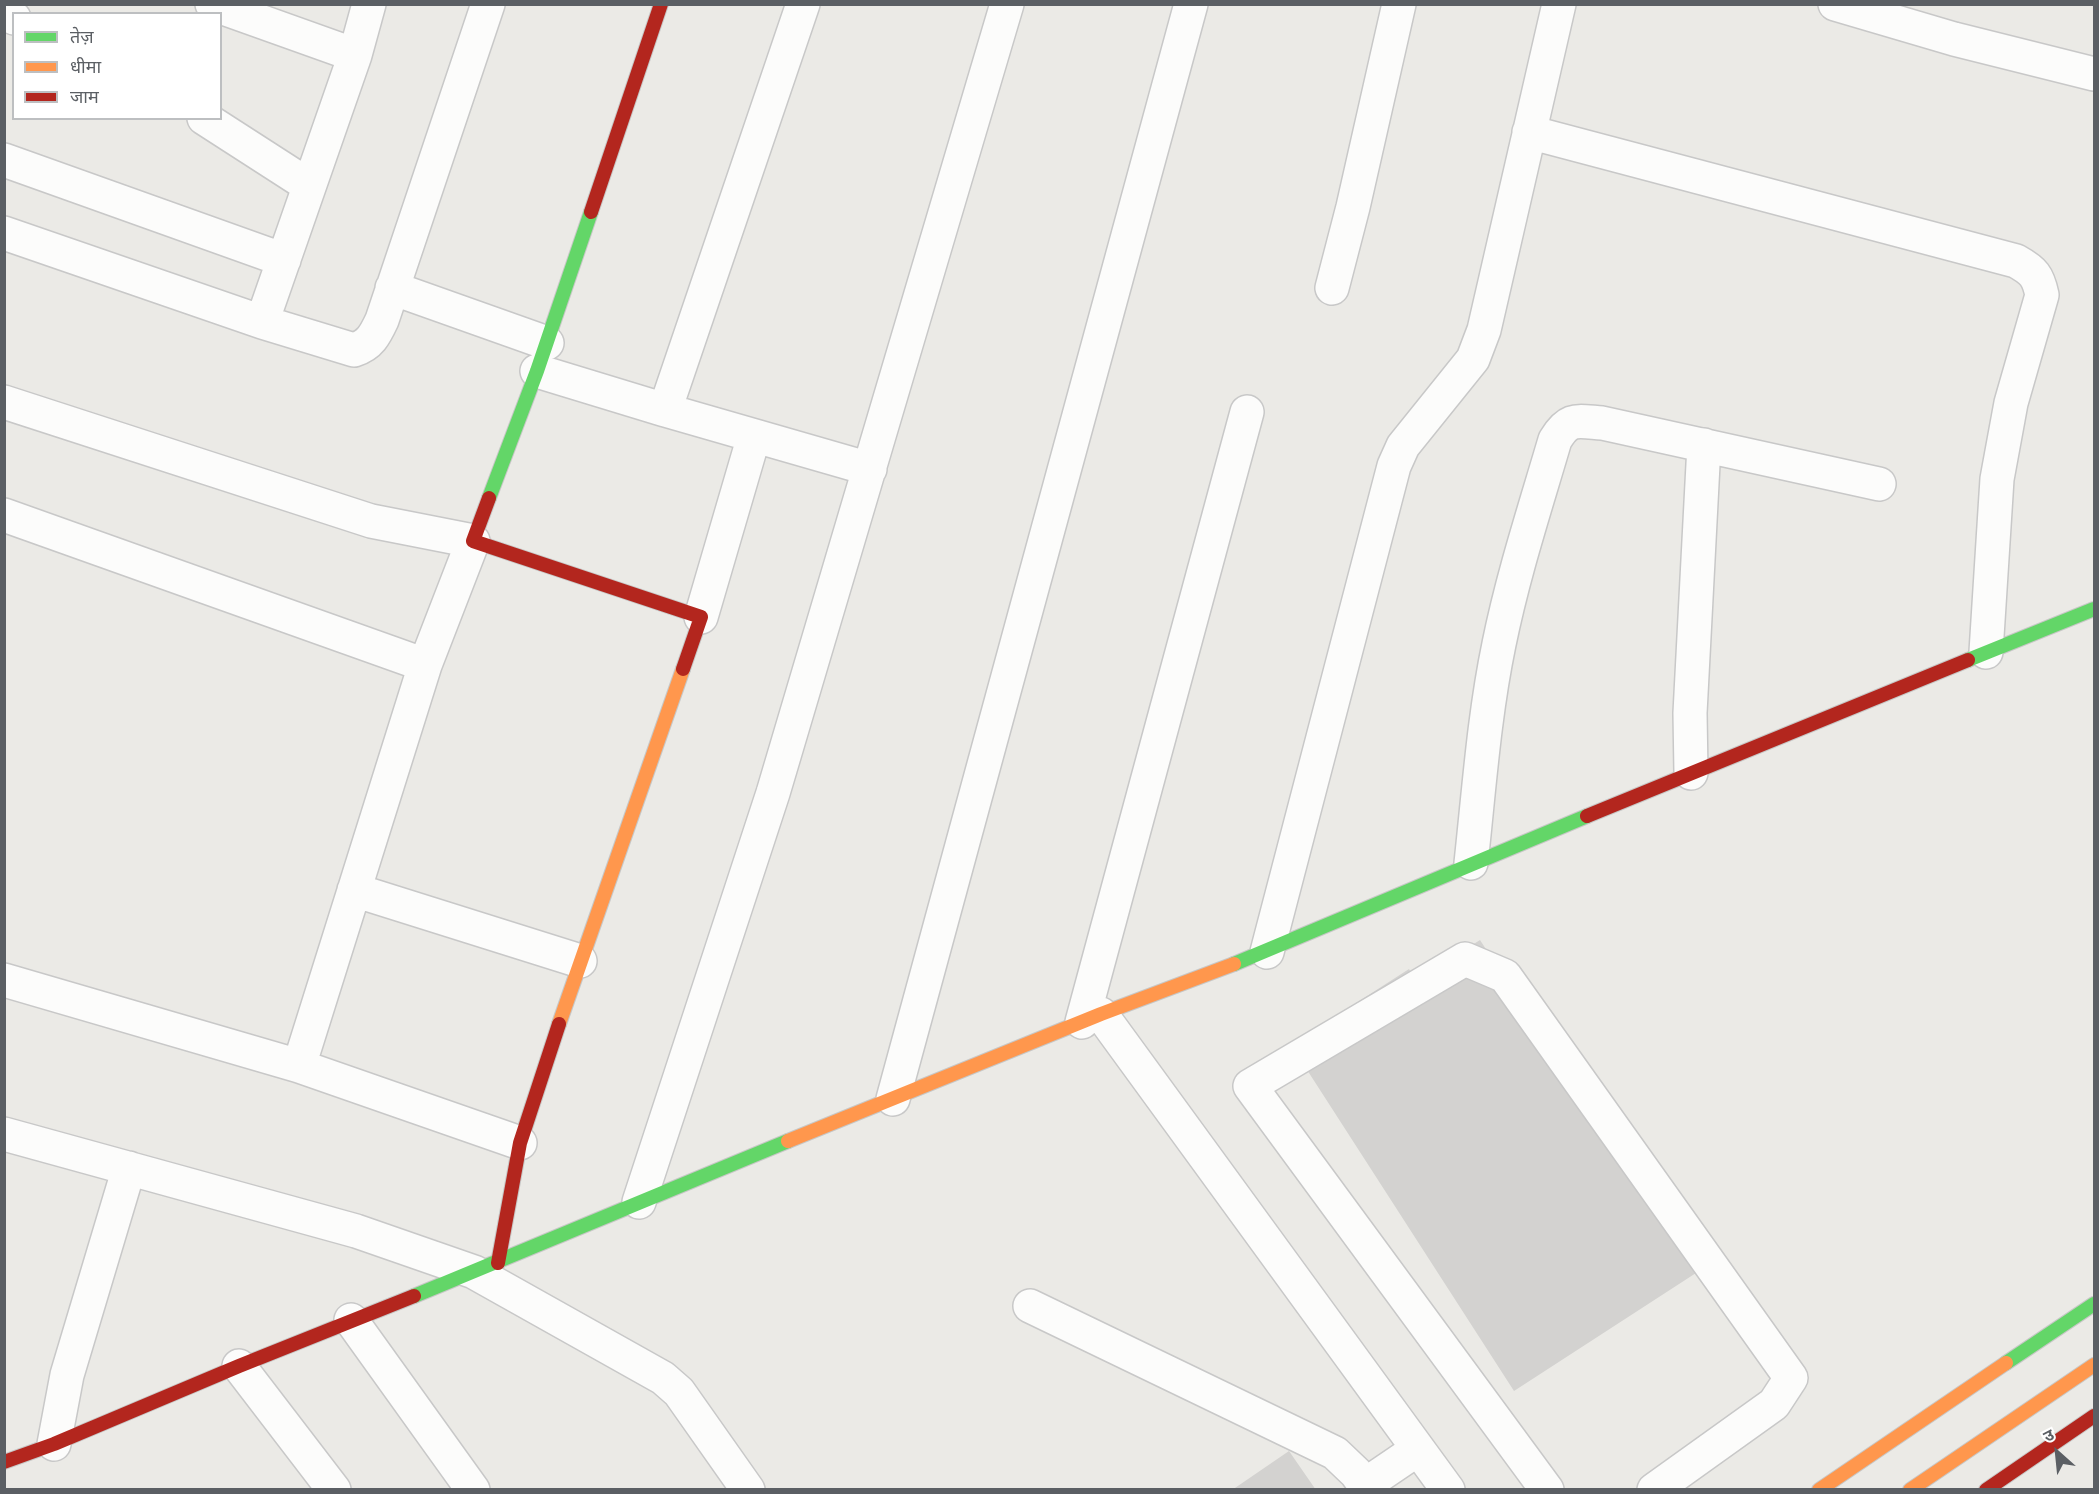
<!DOCTYPE html>
<html>
<head>
<meta charset="utf-8">
<style>
	body { margin:0 }
	#map { position:relative; width:2099px; height:1494px; overflow:hidden; background:#ebeae6; font-family:"DM Sans","Noto Sans Devanagari",sans-serif }
	canvas { display:block }
	.frame { position:absolute; inset:0; border:6px solid #5b5f64; pointer-events:none }
	.legend { position:absolute; left:12px; top:12px; width:210px; height:108px; box-sizing:border-box; background:#fff; border:2px solid #bdbfc1; margin:0; padding:8px 10px; list-style:none; font-size:18px; color:#5b5f64 }
	.legend li { display:flex; align-items:center; gap:12px; height:30px }
	.legend b { width:30px; border:2px solid #bdbfc1 }
	.north { position:absolute; left:2027px; top:1422px; width:60px; height:60px; -webkit-text-stroke:4px #fff; paint-order:stroke; rotate:333deg; font-size:16px; font-weight:700; line-height:24px; text-align:center; color:#5b5f64 }
	.north::after { content:''; display:block; margin:auto; width:21px; height:27px; background:#5b5f64; clip-path:polygon(50% 0,100% 100%,50% 72%,0 100%) }
</style>
</head>
<body>
<div id="map">
<canvas width="2099" height="1494"></canvas>
<div class="frame"></div>
<ul class="legend">
<li><b style="height:8px;background:#63d668"></b>तेज़</li>
<li><b style="height:8px;background:#ff974d"></b>धीमा</li>
<li><b style="height:8px;background:#b3261e"></b>जाम</li>
</ul>
<div class="north">उ</div>
</div>
<script>
const ctx = document.querySelector('canvas').getContext('2d');
ctx.lineJoin = 'round';
function paint(path, color) { ctx.fillStyle = color; ctx.fill(path, 'evenodd'); }
function stroke(path, color, width, dash) { ctx.strokeStyle = color; ctx.lineWidth = width; ctx.lineCap = dash ? 'butt' : 'round'; ctx.setLineDash(dash || []); ctx.stroke(path); }
paint(new Path2D(`
	M1480 940 1696 1273 1514 1391 1291 1045 1409 969 1416 981Z
	M1289 1451 1316 1490H1232Z`), '#d3d2d0');
const street = new Path2D(`
	M212 4 355 55 369 4
	M1835 4 1954 39 2094 74
	M4 13 14 18
	M204 118 308 185
	M1529 132 2016 261C2034 271 2038 276 2042 295L2011 403 1997 479 1986 652
	M4 160 284 260
	M4 233 262 322 355 55
	M392 288 547 343
	M1332 288 1353 207 1399 4
	M262 322 354 350C370 345 375 335 382 320L488 4
	M537 371 665 410 803 4
	M4 402 371 521 473 541 425 665 4 515
	M665 410 870 469
	M701 617 754 436
	M1691 773 1690 713 1704 445
	M1471 863C1479 790 1484 716 1499 644 1513 575 1535 508 1555 440 1569 417 1576 421 1602 423L1879 484
	M354 890 580 961
	M1267 952 1394 466 1403 446 1473 359 1484 330 1559 4
	M4 980 299 1066 520 1143
	M1101 1014 1448 1490
	M1082 1022 1247 412
	M299 1066 425 665
	M893 1099 1191 4
	M4 1134 356 1231 474 1272 663 1378 679 1392 748 1490
	M639 1202 773 793 1007 4
	M1030 1306 1335 1453 1356 1473 1368 1490
	M351 1320 473 1490
	M239 1366 334 1490
	M54 1444 67 1375 129 1168
	M1365 1485 1418 1449
	M1547 1490 1250 1086 1465 959 1505 976 1791 1378 1774 1404 1654 1490`);
const fast = new Path2D(`
	M489 498 537 371 591 212
	M1968 660 2094 609
	M1234 964 1587 816
	M414 1296 788 1141
	M2006 1363 2094 1304`);
const slow = new Path2D(`
	M559 1024 683 669
	M788 1141 1101 1014 1234 964
	M1819 1490 2006 1363
	M1910 1490 2094 1365`);
const jam = new Path2D(`
	M591 212 661 4
	M489 498 473 541 701 617 683 669
	M1587 816 1968 660
	M498 1263 520 1143 559 1024
	M4 1462 54 1444 239 1366 414 1296
	M1986 1490 2094 1416`);
stroke(street, '#c8c8c8', 36);
stroke(fast, '#c7c7c6', 16);
stroke(slow, '#c7c7c6', 16);
stroke(jam, '#c7c7c6', 16);
stroke(street, '#fcfcfb', 33);
stroke(fast, '#63d668', 14);
stroke(slow, '#ff974d', 14);
stroke(jam, '#b3261e', 14);
</script>
</body>
</html>
